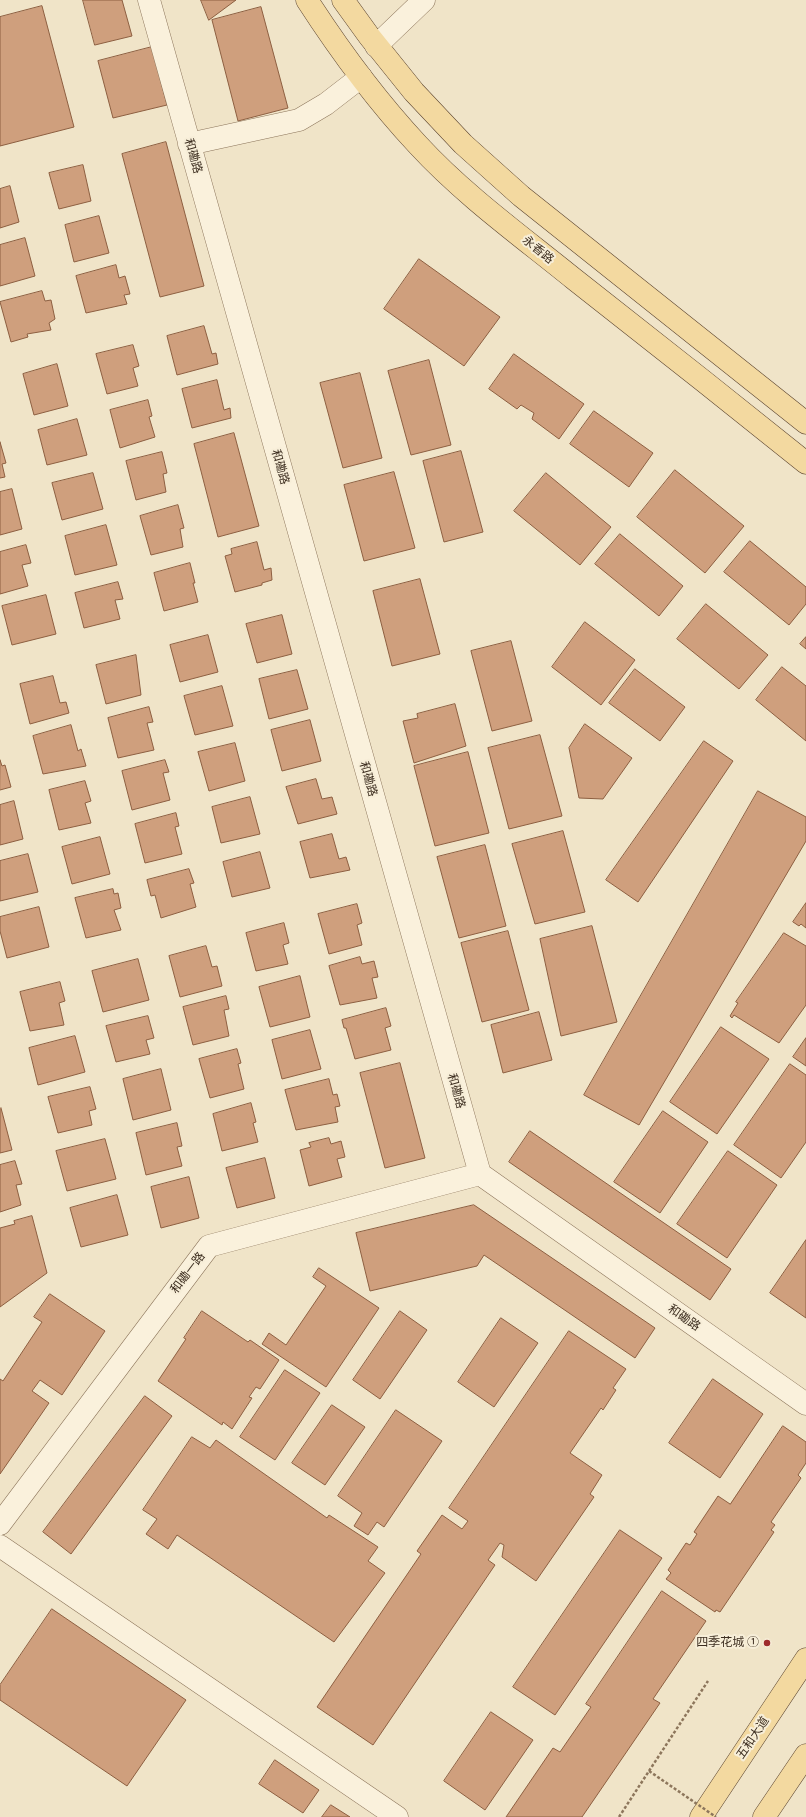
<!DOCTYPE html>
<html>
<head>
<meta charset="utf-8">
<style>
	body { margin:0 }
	canvas { display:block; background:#f0e4c8 }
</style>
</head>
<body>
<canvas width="806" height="1817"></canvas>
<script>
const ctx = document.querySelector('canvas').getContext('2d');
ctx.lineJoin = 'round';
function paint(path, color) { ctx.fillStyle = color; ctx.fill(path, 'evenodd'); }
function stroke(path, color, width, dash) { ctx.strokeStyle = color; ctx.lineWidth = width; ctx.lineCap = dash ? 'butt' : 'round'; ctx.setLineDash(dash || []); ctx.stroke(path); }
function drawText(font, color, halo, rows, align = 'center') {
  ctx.font = font + ' "IBM Plex Serif","Noto Sans SC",serif'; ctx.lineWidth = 4; ctx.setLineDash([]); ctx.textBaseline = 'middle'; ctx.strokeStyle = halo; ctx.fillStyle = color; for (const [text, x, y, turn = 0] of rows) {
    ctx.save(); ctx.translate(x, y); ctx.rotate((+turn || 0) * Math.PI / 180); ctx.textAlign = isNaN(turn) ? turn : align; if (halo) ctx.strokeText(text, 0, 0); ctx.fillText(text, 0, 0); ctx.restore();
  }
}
const building = new Path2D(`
	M83 0H122L132 36 95 45Z
	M201 0H236L209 20Z
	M42 6 74 127 0 146V17Z
	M261 7 288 108 238 121 212 20Z
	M152 47 167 105 113 118 98 61Z
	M166 142 204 286 160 297 122 154Z
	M83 165 91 201 59 209 49 173Z
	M10 186 19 222 0 228V189Z
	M99 216 109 253 74 262 65 225Z
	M25 238 35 276 0 286V245Z
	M419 259 500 317 464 366 384 309Z
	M116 265 119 278 125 276 130 294 124 295 127 304 86 313 76 276Z
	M42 291 45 301 51 300 55 319 49 323 51 330 27 334 28 337 11 342 0 302Z
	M204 326 212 354 216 353 218 364 177 375 167 336Z
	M133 345 139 366 133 368 138 386 107 394 96 354Z
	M514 354 584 404 559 439 532 419 534 413 521 405 517 409 489 389Z
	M429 360 451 445 411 455 388 371Z
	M57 364 68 406 34 415 23 374Z
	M360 373 382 458 343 468 320 383Z
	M217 380 224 410 230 408 231 418 192 428 182 389Z
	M148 400 152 416 149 417 155 437 120 448 110 410Z
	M594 411 653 453 629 487 570 444Z
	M77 419 87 455 47 465 38 430Z
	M234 433 259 526 218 537 194 444Z
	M0 442 6 463 2 464 5 477 0 478Z
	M461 451 483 532 444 542 423 461Z
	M162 452 167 473 163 474 166 492 136 500 126 461Z
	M675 470 744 526 705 573 637 517Z
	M394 472 415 548 364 561 344 485Z
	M93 473 103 509 62 520 52 483Z
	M546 473 611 527 580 565 514 511Z
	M12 489 22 529 0 535V492Z
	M178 505 184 528 180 529 183 547 151 555 140 516Z
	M106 525 117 565 75 575 65 536Z
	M620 534 683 586 659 616 595 564Z
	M750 541 806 587V604L789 625 724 572Z
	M257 542 264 570 271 568 272 580 262 583V585L235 592 225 556 232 554 231 549Z
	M26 545 31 563 22 565 28 586 0 594V552Z
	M190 563 195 583H193L198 602 164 611 154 573Z
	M420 579 440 654 392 666 373 591Z
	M118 582 123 599 115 600 120 619 84 628 75 593Z
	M46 595 56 634 12 645 2 606Z
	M706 604 768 655 739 689 677 639Z
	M282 615 292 654 257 663 246 624Z
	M585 622 635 660 601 705 552 667Z
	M208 635 218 672 180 682 170 645Z
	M806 637V649L800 644Z
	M511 641 532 721 492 731 471 651Z
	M136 655 141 695 106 704 96 665Z
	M782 667 806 686V741L756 700Z
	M635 669 685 707 660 741 609 703Z
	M297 670 308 709 269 719 259 679Z
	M53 676 60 703 66 702 69 713 30 724 20 684Z
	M222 686 233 726 195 735 184 696Z
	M455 704 466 746 414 763 403 721 418 718 417 714Z
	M149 707 153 722 147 723 154 750 118 758 108 718Z
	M310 720 321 761 282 771 271 730Z
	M585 724 632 758 603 799 579 798 569 748Z
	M71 725 78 751 81 749 86 766 43 774 33 736Z
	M540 735 562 816 509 829 488 748Z
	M704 741 733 761 638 902 606 880Z
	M235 743 245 781 209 791 198 752Z
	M468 752 489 833 435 846 414 766Z
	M0 760 2 766 5 765 11 787 0 790Z
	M165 760 169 772 163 773 170 800 132 810 122 771Z
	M316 779 322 799 332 797 337 814 298 824 286 787Z
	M85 781 91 801 85 803 91 823 59 830 49 790Z
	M758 791 806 817V841L639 1125 584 1095Z
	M250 797 260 834 221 843 212 807Z
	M14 801 23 839 0 845V805Z
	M176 813 179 826 175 827 182 854 145 863 135 824Z
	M563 831 585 912 535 924 512 844Z
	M332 834 339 859 346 857 350 870 310 878 300 842Z
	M100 837 110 874 72 884 62 847Z
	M485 845 506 926 459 938 437 857Z
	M260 852 270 888 232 897 223 862Z
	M28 854 38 892 0 901V861Z
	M189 869 194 883 190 884 196 907 161 918 155 895 151 896 147 880Z
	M113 889 114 894 118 893 121 908 114 910 121 930 86 938 75 898Z
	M806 903V928L801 924 799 926 793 922Z
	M357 904 362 923 357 925 362 945 329 954 318 914Z
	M39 907 49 947 7 958 0 931V917Z
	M284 923 289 943 283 945 288 964 256 971 246 933Z
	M592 926 617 1022 561 1036 540 939Z
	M508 931 529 1010 482 1022 461 943Z
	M784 933 806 946V1005L779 1043 734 1015 732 1018 730 1016 738 1003 736 1002Z
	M206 946 212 967 217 966 222 986 180 997 169 956Z
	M360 957 362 964 374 961 378 977 372 978 377 998 340 1005 329 966Z
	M138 959 149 1000 103 1012 92 971Z
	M300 976 310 1017 270 1027 259 987Z
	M60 982 65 1001 59 1003 64 1025 30 1031 20 992Z
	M226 996 229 1009 224 1010 229 1036 193 1045 183 1007Z
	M386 1008 391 1026 385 1028 391 1050 355 1059 346 1028H344L342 1020Z
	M539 1012 552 1060 503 1073 491 1025Z
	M148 1016 154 1038 146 1040 150 1054 116 1062 106 1026Z
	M721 1027 769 1059 717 1134 670 1102Z
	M310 1030 321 1069 282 1079 272 1040Z
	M75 1036 85 1072 38 1085 29 1048Z
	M806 1038V1066L793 1057Z
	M237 1049 241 1063 238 1064 244 1089 210 1098 199 1059Z
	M400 1063 425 1158 385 1168 360 1073Z
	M790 1064 806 1075V1142L781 1178 734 1145Z
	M161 1069 171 1110 133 1120 123 1079Z
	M329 1079 333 1095 337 1094 340 1106 335 1107 338 1122 296 1130 285 1090Z
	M90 1087 96 1109 89 1111 92 1125 58 1133 48 1097Z
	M251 1103 256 1122 253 1123 258 1142 222 1151 213 1114Z
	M1 1108 12 1150 0 1153V1109Z
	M663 1111 708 1142 660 1213 614 1182Z
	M177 1123 182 1146 177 1147 182 1166 146 1175 136 1133Z
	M530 1131 731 1269 710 1300 509 1162Z
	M329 1138 331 1144 341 1141 345 1157 337 1159 342 1177 309 1186 300 1150 311 1147 309 1143Z
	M105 1139 116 1179 67 1191 56 1151Z
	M728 1151 777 1185 727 1258 677 1224Z
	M265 1158 275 1198 237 1208 226 1168Z
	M15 1161 22 1184 16 1185 21 1205 0 1212V1165Z
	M189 1177 199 1218 161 1228 151 1187Z
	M117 1195 128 1235 81 1247 70 1208Z
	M474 1205 655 1328 635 1358 484 1255 477 1266 370 1291 356 1233Z
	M32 1216 47 1273 0 1307V1228L15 1224 14 1221Z
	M806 1240V1318L770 1293Z
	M319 1268 379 1308 326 1387 262 1344 269 1333 286 1345 326 1286 313 1277Z
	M50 1294 105 1331 62 1395 40 1380 32 1391 49 1403 0 1474V1379L3 1381 42 1322 34 1317Z
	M202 1311 248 1342 250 1340 279 1360 260 1389 256 1387 249 1397 252 1398 232 1429 223 1422 222 1425 158 1381 186 1339 184 1338Z
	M400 1311 427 1330 380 1399 353 1380Z
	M501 1318 538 1343 494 1407 458 1382Z
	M569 1331 626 1369 613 1388 616 1390 603 1410 601 1408 570 1453 602 1475 590 1494 594 1497 536 1581 502 1557 504 1545 500 1543 488 1560 495 1565 373 1745 317 1707 421 1554 417 1551 442 1515 462 1529 468 1521 449 1508Z
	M285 1370 320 1393 275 1460 240 1437Z
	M713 1379 763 1414 720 1478 669 1443Z
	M145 1396 172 1416 71 1554 43 1532Z
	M332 1405 365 1427 325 1485 292 1463Z
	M396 1410 442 1441 384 1527 377 1522 368 1535 354 1526 362 1513 338 1496Z
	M783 1426 806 1442V1463L798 1475 801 1478 771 1522 775 1525 771 1530 774 1532 720 1612 716 1610 715 1612 666 1579 671 1573 668 1570 686 1543 690 1545 697 1534 694 1532 718 1496 730 1504Z
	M192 1437 210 1448 216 1440 327 1518 329 1515 378 1547 368 1561 385 1573 334 1642 177 1535 168 1549 146 1534 157 1519 143 1510Z
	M620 1530 662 1558 555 1715 513 1687Z
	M662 1591 706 1621 653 1699 660 1703 582 1817H506L553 1748 560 1752 591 1707 586 1704Z
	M52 1609 186 1700 127 1786 0 1700V1685Z
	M491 1712 533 1740 485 1810 444 1781Z
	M275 1760 319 1790 303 1813 259 1784Z
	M331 1805 350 1817H322Z`);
paint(building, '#cf9f7d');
stroke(building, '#8d5f41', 1);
const street = new Path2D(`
	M149 0 480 1174 806 1404
	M376 46 424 0
	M189 144 299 120 326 104 361 77
	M0 1524 209 1246 480 1174
	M0 1546 397 1817`);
const primary = new Path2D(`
	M307 0C340 51 376 100 418 145 464 195 521 236 574 279 652 340 729 401 806 463
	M343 0 369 36 414 92 463 144 521 196 806 423
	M701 1817 806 1659
	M764 1817 806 1755`);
stroke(street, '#8d765c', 23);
stroke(primary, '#5b4430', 23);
stroke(new Path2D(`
	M649 1771 708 1681`), '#8d765c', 2.5, [3, 2]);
stroke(street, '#faf1dc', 22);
stroke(primary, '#f3d9a0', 22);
stroke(new Path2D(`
	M619 1817 649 1771 716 1817`), '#8d765c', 2.5, [3, 2]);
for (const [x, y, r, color] of [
	[767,1643,4,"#9e2a2b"]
]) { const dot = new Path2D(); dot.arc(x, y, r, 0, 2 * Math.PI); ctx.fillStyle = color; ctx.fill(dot); stroke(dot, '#f7eed8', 1.5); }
drawText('12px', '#3d2e20', '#f7eed8', [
	["和磡路",193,156,74],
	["永香路",538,250,39],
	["和磡路",280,467,74],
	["和磡路",368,779,74],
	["和磡路",456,1091,74],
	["和磡一路",188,1273,-53],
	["和磡路",684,1318,35],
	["五和大道",753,1738,-56]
]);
drawText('12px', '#3d2e20', '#f7eed8', [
	["四季花城 ①",759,1643]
], 'right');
</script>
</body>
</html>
